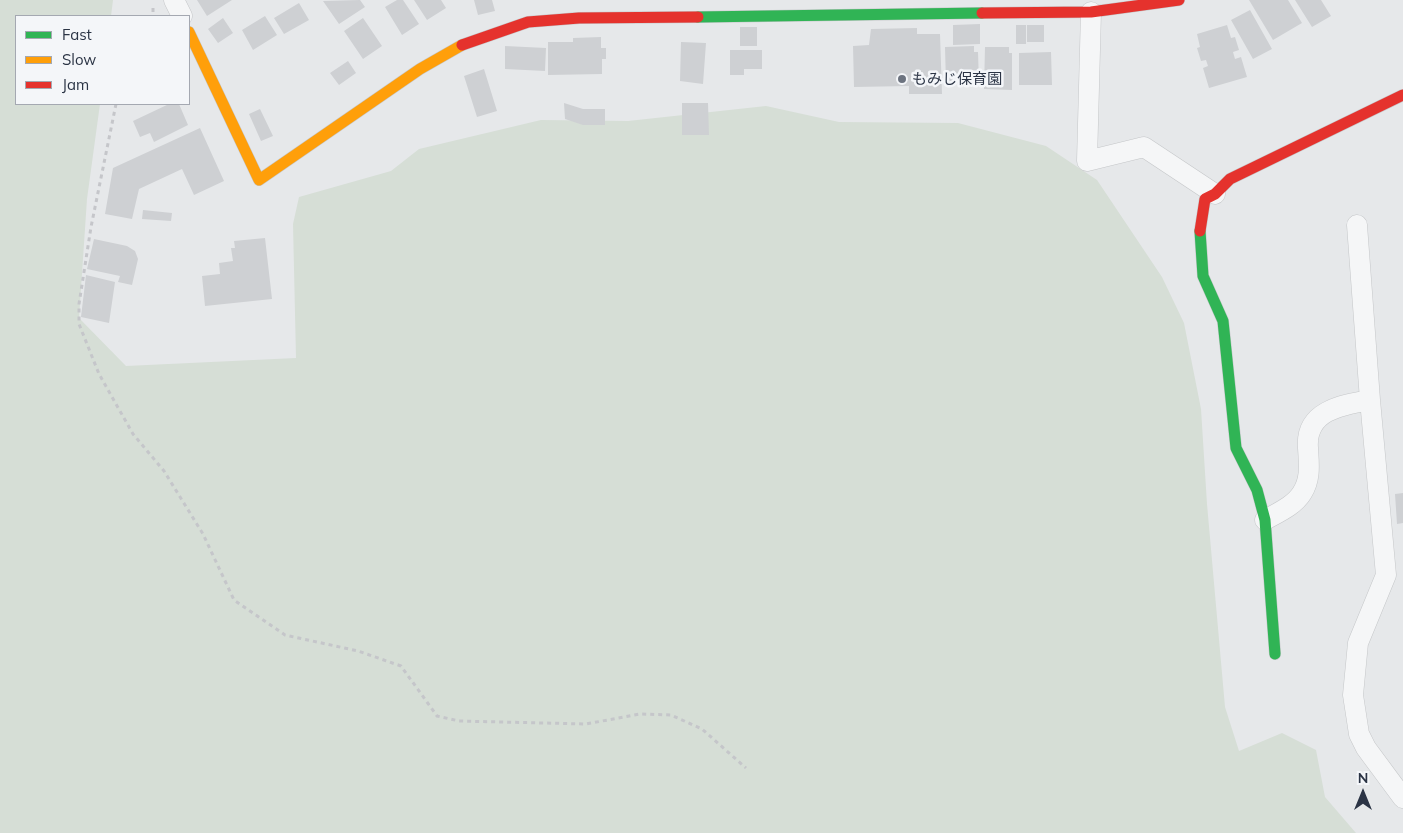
<!DOCTYPE html>
<html>
<head>
<meta charset="utf-8">
<style>
	body { margin:0 }
	#map { position:relative; width:1403px; height:833px; overflow:hidden; background:#e6e8ea; font-family:Mulish,sans-serif }
	canvas { display:block }
	.legend { position:absolute; left:15px; top:15px; width:175px; height:90px; box-sizing:border-box; background:#f4f6f9; border:1px solid #a4a8b1; margin:0; padding:6px 9px; list-style:none; font-size:15px; color:#2b3445 }
	.legend li { display:flex; align-items:center; gap:10px; height:25px }
	.legend b { width:25px; border:1px solid #a4a8b1 }
	.north { position:absolute; left:1338px; top:768px; width:50px; height:50px; -webkit-text-stroke:4px #f4f6f9; paint-order:stroke; rotate:0deg; font-size:14px; font-weight:700; line-height:20px; text-align:center; color:#2b3445 }
	.north::after { content:''; display:block; margin:auto; width:18px; height:22px; background:#2b3445; clip-path:polygon(50% 0,100% 100%,50% 72%,0 100%) }
</style>
</head>
<body>
<div id="map">
<canvas width="1403" height="833"></canvas>
<ul class="legend">
<li><b style="height:6px;background:#30b455"></b>Fast</li>
<li><b style="height:6px;background:#ff9f0a"></b>Slow</li>
<li><b style="height:6px;background:#e5322d"></b>Jam</li>
</ul>
<div class="north">N</div>
</div>
<script>
const ctx = document.querySelector('canvas').getContext('2d');
ctx.lineJoin = 'round';
function paint(path, color) { ctx.fillStyle = color; ctx.fill(path, 'evenodd'); }
function stroke(path, color, width, dash) { ctx.strokeStyle = color; ctx.lineWidth = width; ctx.lineCap = dash ? 'butt' : 'round'; ctx.setLineDash(dash || []); ctx.stroke(path); }
function drawText(font, color, halo, rows, align = 'center') {
  ctx.font = font + ' Mulish,"Noto Sans JP",sans-serif'; ctx.lineWidth = 5; ctx.setLineDash([]); ctx.textBaseline = 'middle'; ctx.strokeStyle = halo; ctx.fillStyle = color; for (const [text, x, y, turn = 0] of rows) {
    ctx.save(); ctx.translate(x, y); ctx.rotate((+turn || 0) * Math.PI / 180); ctx.textAlign = isNaN(turn) ? turn : align; if (halo) ctx.strokeText(text, 0, 0); ctx.fillText(text, 0, 0); ctx.restore();
  }
}
paint(new Path2D(`
	M0 0H113L111 16H16V104H100L87 199 79 318 126 366 296 358 293 224 299 197 391 171 419 149 541 120 628 121 766 106 839 122 958 123 1046 146 1097 180 1162 277 1184 323 1201 409 1207 504 1225 707 1239 751 1282 733 1316 750 1325 797 1356 833H0Z`), '#d6ded6');
paint(new Path2D(`
	M197 0H232L207 16Z
	M360 0 365 7 339 24 323 1Z
	M397 0H403L419 24 402 35 385 7Z
	M414 0H441L446 8 427 20Z
	M474 0H492L495 11 478 15Z
	M1249 0H1288L1302 23 1273 40Z
	M1295 0H1321L1331 16 1312 27Z
	M299 3 309 20 284 34 274 18Z
	M1250 10 1272 49 1253 59 1231 20Z
	M265 16 277 35 253 50 242 30Z
	M223 18 233 33 218 43 208 29Z
	M363 18 382 46 363 59 344 31Z
	M980 24V44L953 45V25Z
	M1016 25H1026V44H1016Z
	M1027 25H1044V42H1027Z
	M1227 25 1231 38 1235 37 1239 50 1233 52 1235 59 1241 57 1247 77 1209 88 1203 68 1208 66 1206 60 1201 61 1197 48 1200 47 1197 34Z
	M740 27H757V46H740Z
	M917 28V34H940L942 94H909V86L854 87 853 46 869 45 871 29Z
	M601 37V48H606V59H602V74L548 75V42H573V38Z
	M681 42 706 43 703 84 680 81Z
	M505 46 546 48 545 71 505 69Z
	M974 46V52H978L979 83 946 84 945 47Z
	M985 47H1009V53H1012V90L984 89Z
	M730 50H762V69H744V75H730Z
	M1051 52 1052 85H1019V53Z
	M348 61 356 73 339 85 330 73Z
	M484 69 497 111 477 117 464 76Z
	M564 103 583 109H605V125H583L565 119Z
	M682 103H708L709 135H682Z
	M169 104H179L188 125 154 142 150 133 140 137 133 121Z
	M260 109 273 136 261 141 249 114Z
	M200 128 224 181 194 195 182 169 139 189 132 219 105 214 113 168Z
	M143 210 172 213 171 221 142 219Z
	M265 238 272 299 205 306 202 276 220 274 219 263 233 261 231 248H235L234 241Z
	M94 239 127 246 135 251 138 259 132 285 118 282 120 276 87 269Z
	M86 275 115 282 109 323 81 317Z
	M1403 493V523L1397 524 1395 494Z`), '#ced0d3');
const street = new Path2D(`
	M174 0 182 16
	M1091 12 1087 161 1144 147 1215 194
	M1357 225 1370 400 1386 575 1358 643 1353 695 1359 734 1366 748 1403 798
	M1265 520C1277 513 1294 506 1302 493 1311 479 1309 464 1308 448 1305 411 1341 405 1370 400`);
const fast = new Path2D(`
	M698 17 982 13
	M1200 231 1203 276 1223 321 1236 448 1257 490 1265 520 1275 654`);
const slow = new Path2D(`
	M189 32 259 180 420 69 462 45`);
const jam = new Path2D(`
	M982 13 1091 12 1179 0
	M462 45 528 22 579 18 698 17
	M1200 231 1205 199 1215 194 1230 179 1403 95`);
stroke(street, '#c4c6c8', 21);
stroke(fast, '#c4c6c8', 12);
stroke(slow, '#c4c6c8', 12);
stroke(jam, '#c4c6c8', 12);
stroke(new Path2D(`
	M153 8V16
	M116 104 91 227 79 304V324L99 374 133 434 164 471 203 534 234 600 285 635 358 651 401 666 437 716 459 721 586 724 640 714 671 715 702 729 746 768`), '#c5c6ca', 3, [4, 4]);
stroke(street, '#f5f6f7', 20);
stroke(fast, '#30b455', 11);
stroke(slow, '#ff9f0a', 11);
stroke(jam, '#e5322d', 11);
for (const [x, y, r, color] of [
	[902,79,5,"#6c737f"]
]) { const dot = new Path2D(); dot.arc(x, y, r, 0, 2 * Math.PI); ctx.fillStyle = color; ctx.fill(dot); stroke(dot, '#f4f6f9', 2); }
drawText('15px', '#2b3445', '#f4f6f9', [
	["もみじ保育園",912,79]
], 'left');
</script>
</body>
</html>
